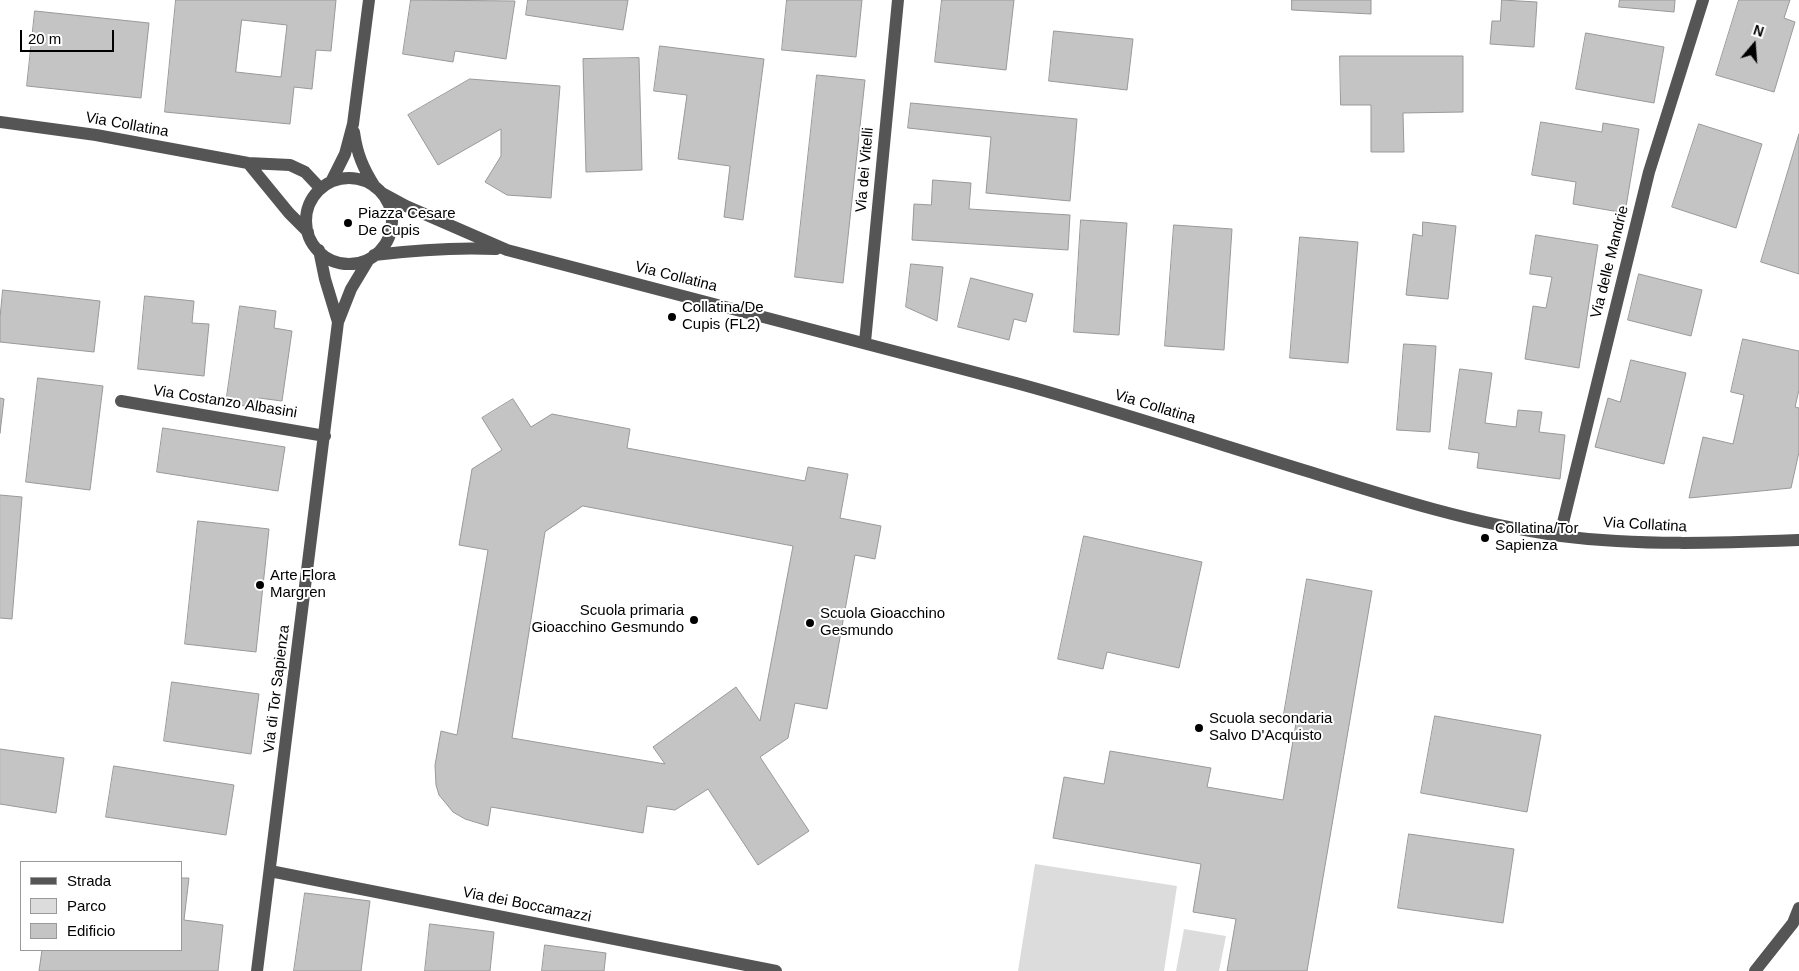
<!DOCTYPE html>
<html>
<head>
<meta charset="utf-8">
<style>
	body { margin:0 }
	#map { position:relative; width:1799px; height:971px; overflow:hidden; background:#fff; font-family:Helvetica,sans-serif }
	canvas { display:block }
	.legend { position:absolute; left:20px; top:861px; width:162px; height:90px; box-sizing:border-box; background:#fff; border:1px solid #999; margin:0; padding:6px 9px; list-style:none; font-size:15px; color:#000 }
	.legend li { display:flex; align-items:center; gap:10px; height:25px }
	.legend b { width:25px; border:1px solid #999 }
	.north { position:absolute; left:1729px; top:20px; width:50px; height:50px; -webkit-text-stroke:4px #fff; paint-order:stroke; rotate:18deg; font-size:14px; font-weight:700; line-height:20px; text-align:center; color:#000 }
	.north::after { content:''; display:block; margin:auto; width:18px; height:22px; background:#000; clip-path:polygon(50% 0,100% 100%,50% 72%,0 100%) }
	.scale { position:absolute; left:20px; top:30px; width:94px; height:22px; box-sizing:border-box; border:2px solid #000; border-top:0; padding-left:6px; font-size:15px; line-height:18px; white-space:nowrap; color:#000; -webkit-text-stroke:4px #fff; paint-order:stroke }
</style>
</head>
<body>
<div id="map">
<canvas width="1799" height="971"></canvas>
<ul class="legend">
<li><b style="height:6px;background:#555"></b>Strada</li>
<li><b style="height:14px;background:#dcdcdc"></b>Parco</li>
<li><b style="height:14px;background:#c4c4c4"></b>Edificio</li>
</ul>
<div class="north">N</div>
<div class="scale">20 m</div>
</div>
<script>
const ctx = document.querySelector('canvas').getContext('2d');
ctx.lineJoin = 'round';
function paint(path, color) { ctx.fillStyle = color; ctx.fill(path, 'evenodd'); }
function stroke(path, color, width, dash) { ctx.strokeStyle = color; ctx.lineWidth = width; ctx.lineCap = dash ? 'butt' : 'round'; ctx.setLineDash(dash || []); ctx.stroke(path); }
function drawText(font, color, halo, rows, align = 'center') {
  ctx.font = font + ' Helvetica,sans-serif'; ctx.lineWidth = 4; ctx.setLineDash([]); ctx.textBaseline = 'middle'; ctx.strokeStyle = halo; ctx.fillStyle = color; for (const [text, x, y, turn = 0] of rows) {
    ctx.save(); ctx.translate(x, y); ctx.rotate((+turn || 0) * Math.PI / 180); ctx.textAlign = isNaN(turn) ? turn : align; if (halo) ctx.strokeText(text, 0, 0); ctx.fillText(text, 0, 0); ctx.restore();
  }
}
paint(new Path2D(`
	M1035 864 1177 886 1164 971H1018Z
	M1184 929 1226 936 1219 971H1176Z`), '#dcdcdc');
const building = new Path2D(`
	M176 0H336L331 51 316 50 312 89 294 87 290 124 165 112ZM242 20 287 25 281 77 236 72Z
	M411 0 515 1 506 59 455 51 453 62 403 54Z
	M528 0H628L623 30 526 15Z
	M787 0H862L856 57 782 50Z
	M942 0H1014L1006 70 935 62Z
	M1292 0H1371V14L1292 10Z
	M1502 0 1537 2 1534 47 1490 44 1492 21H1500Z
	M1620 0H1675L1674 12 1619 7Z
	M1739 0H1790L1784 18 1795 22 1774 92 1716 75Z
	M35 11 149 23 141 98 27 86Z
	M1054 31 1133 39 1127 90 1049 81Z
	M1586 33 1664 47 1654 103 1576 89Z
	M660 46 764 59 743 220 724 217 730 166 678 159 687 95 654 91Z
	M1340 56H1463V112L1403 113 1404 152H1371V105H1341Z
	M639 58 642 170 586 172 583 59Z
	M817 75 865 80 843 283 795 277Z
	M470 79 560 86 551 198 507 195 485 182 501 156V129L438 165 408 115Z
	M911 103 1077 119 1070 201 986 193 991 137 908 128Z
	M1541 122 1602 132 1603 123 1639 129 1625 213 1573 204 1576 182 1532 175Z
	M1699 124 1762 144 1736 228 1672 207Z
	M1799 134V274L1761 262Z
	M933 180 971 183 969 209 1070 215 1068 250 912 240 914 204 931 205Z
	M1081 220 1127 223 1119 335 1074 332Z
	M1423 222 1456 226 1448 299 1406 295 1413 234 1422 236Z
	M1174 225 1232 229 1224 350 1165 346Z
	M1536 235 1598 245 1579 368 1525 359 1533 306 1546 308 1552 277 1530 274Z
	M1300 237 1358 242 1348 363 1290 358Z
	M911 264 943 267 937 321 906 307Z
	M1639 274 1702 290 1691 336 1628 320Z
	M971 278 1033 294 1026 322 1014 319 1009 340 958 327Z
	M3 290 100 301 94 352 0 342V318Z
	M145 296 194 301 192 323 209 324 204 376 138 369Z
	M240 306 276 311 274 328 292 331 282 401 259 398 258 408 226 403Z
	M1743 339 1799 351V390L1795 407 1799 408V452L1791 488 1689 498 1703 437 1733 444 1744 395 1731 392Z
	M1404 344 1436 346 1430 432 1397 430Z
	M1631 360 1686 373 1664 464 1595 447 1608 398 1620 402Z
	M1460 369 1492 373 1485 423 1516 427 1518 410 1542 412 1539 432 1565 435 1560 479 1477 468 1479 453 1449 449Z
	M38 378 103 386 90 490 26 482Z
	M0 398 4 399 0 433Z
	M513 399 531 427 552 414 630 429 627 448 805 481 808 467 848 474 840 518 881 526 875 559 855 555 827 709 795 703 788 738 760 757 809 831 758 865 708 789 675 810 647 806 643 833 491 807 488 826 465 819 453 812 439 795 436 785 435 765 441 731 457 735 488 550 459 545 472 469 502 450 482 418ZM583 506 793 546 760 721 736 687 653 747 665 764 512 738 545 532Z
	M163 428 285 447 278 491 157 472Z
	M0 495 22 497 12 619 0 618Z
	M198 521 269 529 256 652 185 644Z
	M1084 536 1202 562 1179 668 1107 652 1103 669 1058 659Z
	M1307 579 1372 591 1307 971H1227L1236 919 1193 912 1201 864 1053 838 1064 777 1104 784 1110 751 1211 768 1207 787 1283 800 1297 717 1284 714Z
	M172 682 259 694 251 754 164 741Z
	M1435 716 1541 735 1527 812 1421 793Z
	M0 749 64 758 56 813 0 804Z
	M114 766 234 785 226 835 106 817Z
	M1409 834 1514 849 1503 923 1398 908Z
	M181 878H189L184 920 223 925 218 971H39L42 950H181Z
	M305 893 370 901 361 971H294Z
	M430 924 494 932 490 971H425Z
	M545 945 606 953 604 971H542Z`);
paint(building, '#c4c4c4');
stroke(building, '#999', 1);
stroke(new Path2D(`
	M0 122 96 135 248 163 290 165 305 172 320 188
	M354 132C357 154 363 168 375 187
	M248 163 289 213 308 232
	M306 221a43 43 0 1 1 86 0a43 43 0 1 1-86 0Z
	M331 182 345 154 353 124 369 0
	M382 193 406 206 507 250 1016 383C1115 410 1212 442 1310 472 1392 498 1475 524 1561 536 1640 546 1719 543 1799 540
	M319 250 325 279 338 322
	M374 255C415 250 455 247 496 249
	M865 342 898 0
	M121 401 325 436
	M1560 535 1649 172 1703 0
	M270 871 776 971
	M257 971 338 322 351 289 369 259
	M1755 971 1793 923 1799 908`), '#555', 12);
for (const [x, y, r, color] of [
	[348,223,5,"#000"],
	[672,317,5,"#000"],
	[1485,538,5,"#000"],
	[260,585,5,"#000"],
	[694,620,5,"#000"],
	[810,623,5,"#000"],
	[1199,728,5,"#000"]
]) { const dot = new Path2D(); dot.arc(x, y, r, 0, 2 * Math.PI); ctx.fillStyle = color; ctx.fill(dot); stroke(dot, '#fff', 2); }
drawText('15px', '#000', '#fff', [
	["Via Collatina",127,125,10],
	["Via dei Vitelli",865,170,-85],
	["Via delle Mandrie",1610,262,-76],
	["Via Collatina",676,277,14],
	["Via Costanzo Albasini",225,402,9],
	["Via Collatina",1155,407,17],
	["Via Collatina",1645,525,3],
	["Via di Tor Sapienza",277,689,-83],
	["Via dei Boccamazzi",527,905,11]
]);
drawText('15px', '#000', '#fff', [
	["Piazza Cesare",358,214],
	["De Cupis",358,231],
	["Collatina/De",682,308],
	["Cupis (FL2)",682,325],
	["Collatina/Tor",1495,529],
	["Sapienza",1495,546],
	["Arte Flora",270,576],
	["Margren",270,593],
	["Scuola primaria",684,611,"right"],
	["Gioacchino Gesmundo",684,628,"right"],
	["Scuola Gioacchino",820,614],
	["Gesmundo",820,631],
	["Scuola secondaria",1209,719],
	["Salvo D'Acquisto",1209,736]
], 'left');
</script>
</body>
</html>
